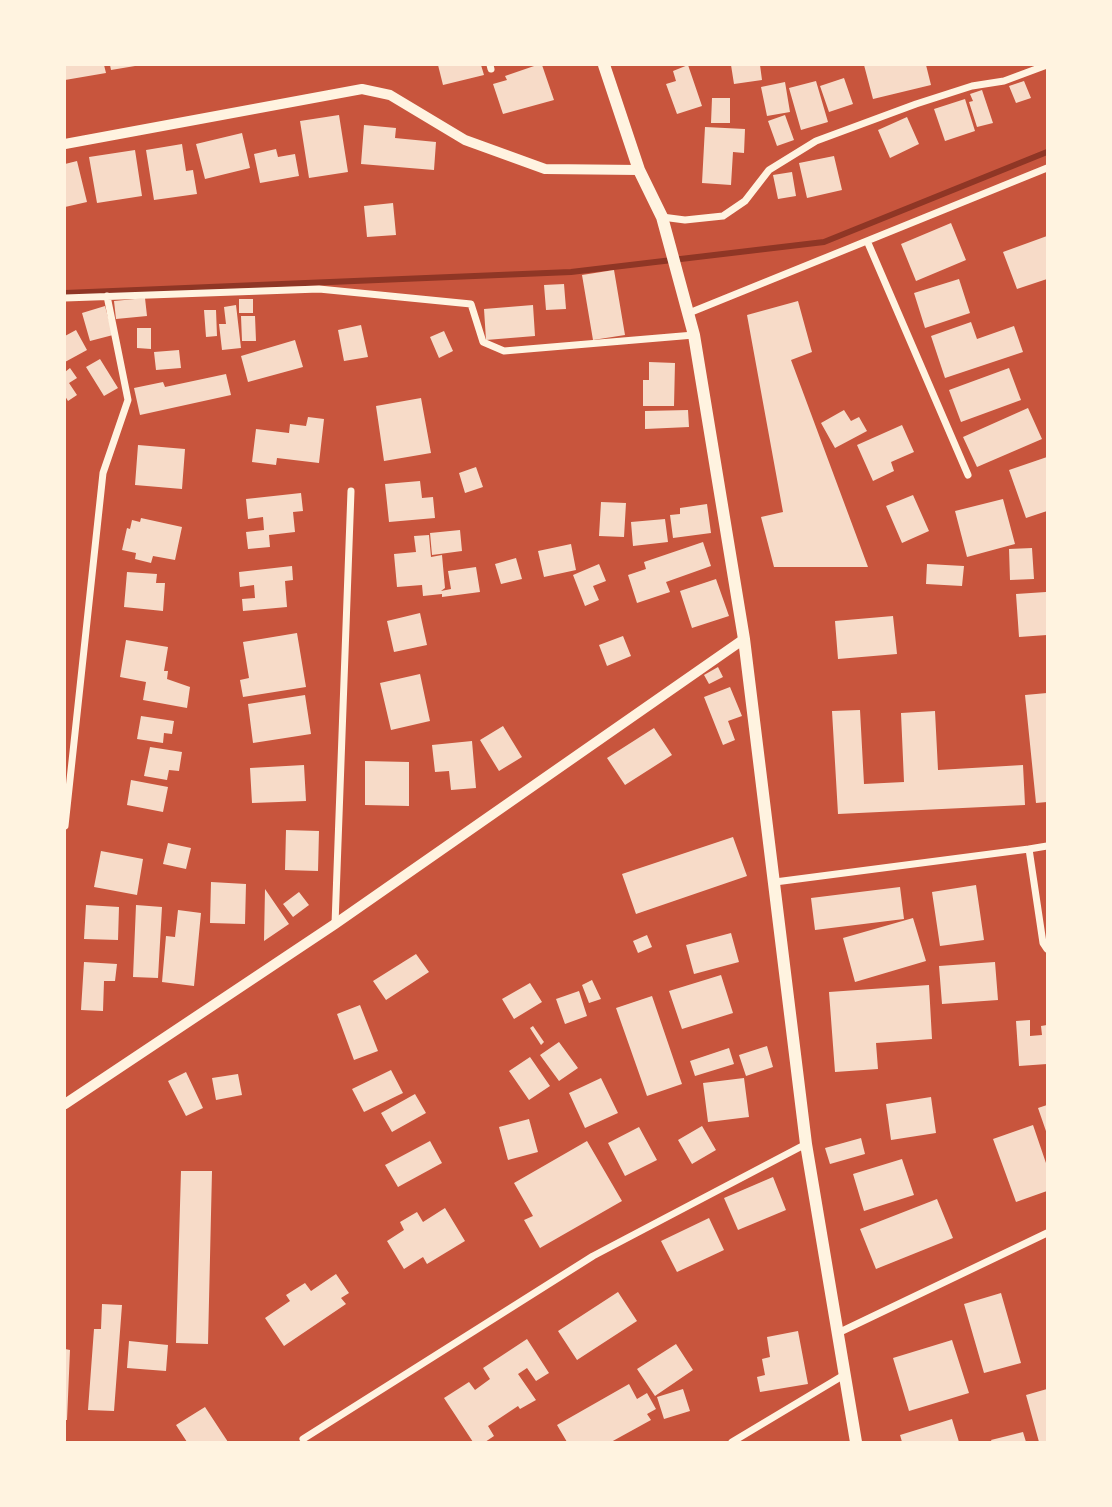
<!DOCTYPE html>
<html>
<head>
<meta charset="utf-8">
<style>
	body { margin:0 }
	#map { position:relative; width:1112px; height:1507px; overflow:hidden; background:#c8553d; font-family:"IBM Plex Sans",sans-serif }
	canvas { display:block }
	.frame { position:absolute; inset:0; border:66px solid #fff3e0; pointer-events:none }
</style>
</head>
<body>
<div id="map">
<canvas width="1112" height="1507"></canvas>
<div class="frame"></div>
</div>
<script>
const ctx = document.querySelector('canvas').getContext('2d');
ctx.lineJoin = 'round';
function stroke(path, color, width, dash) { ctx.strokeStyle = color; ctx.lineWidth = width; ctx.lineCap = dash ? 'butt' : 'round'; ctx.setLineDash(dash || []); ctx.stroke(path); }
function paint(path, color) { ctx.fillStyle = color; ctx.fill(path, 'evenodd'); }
stroke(new Path2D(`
	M65 293 571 272 824 242 1047 152`), '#8f3625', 6);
paint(new Path2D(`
	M65 65H104L106 73 65 80Z
	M110 65H135V66L111 70Z
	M438 65H481L484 75 443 85Z
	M537 65H542L554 100 503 114 493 84 507 80 505 76Z
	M688 65 702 106 677 114 666 84 676 81 673 71Z
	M731 65H760L762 80 734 84Z
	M864 65H926L931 85 873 99Z
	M844 78 853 104 829 112 820 86Z
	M816 81 828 122 801 130 789 88Z
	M1024 81 1031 98 1016 103 1009 86Z
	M785 82 790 112 767 116 761 87Z
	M982 90 993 123 977 127 969 102 973 101 970 94Z
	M712 98H730V123H711Z
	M965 99 975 131 945 141 934 109Z
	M339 115 348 172 309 178 300 121Z
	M785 115 794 140 777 146 768 121Z
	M907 117 919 144 890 158 878 130Z
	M364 125 396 128 395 138 436 142 434 170 361 164Z
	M705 127 745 129 744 153 733 152 731 185 702 183Z
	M242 133 250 168 205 179 196 144Z
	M182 144 186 171 193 170 197 194 154 200 146 150Z
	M276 149 278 157 295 154 299 176 260 183 254 154Z
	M135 150 142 196 97 203 89 157Z
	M834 156 842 190 807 198 799 163Z
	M77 161 87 202 65 207V164Z
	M792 172 796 196 778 199 773 175Z
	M393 203 396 235 367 237 364 206Z
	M951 223 966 260 916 281 901 244Z
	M1047 236V279L1017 289 1003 252Z
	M614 270 625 335 593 340 582 275Z
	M959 279 970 313 925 328 914 293Z
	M564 284 566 309 546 310 544 285Z
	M145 298 147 316 116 319 114 301Z
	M239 299H253V313H239Z
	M798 301 812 352 791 360 868 567H774L761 517 783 512 747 315Z
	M236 305 241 348 222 350 219 324H226L224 307Z
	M533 305 535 336 486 340 484 309Z
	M105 306 113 335 90 341 82 313Z
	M204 310H216L217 336 206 337Z
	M241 316H255L256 341H242Z
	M971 322 977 339 1014 326 1023 352 945 378 931 336Z
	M361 325 368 357 344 361 338 330Z
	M137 328H151V349L137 348Z
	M76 330 87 350 65 362V336Z
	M444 331 453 351 439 358 430 337Z
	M295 340 303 367 248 382 241 356Z
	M179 350 181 368 156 370 154 352Z
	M100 359 118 388 104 396 86 367Z
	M649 362 675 363 674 406H643V380H649Z
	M70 368 77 378 69 383 77 395 68 401 65 396V372Z
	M1009 368 1021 400 961 422 949 390Z
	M226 374 231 395 140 415 134 388 163 382 165 387Z
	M421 398 431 453 384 461 376 406Z
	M1028 408 1042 439 977 467 963 437Z
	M688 410 689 427 645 429V411Z
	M844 410 851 421 859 417 867 431 835 448 821 423Z
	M308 417 324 419 319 463 277 458 276 465 252 462 256 429 289 433 290 424 306 426Z
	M902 425 914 452 891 462 894 471 873 481 857 445Z
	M138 445 185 449 182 489 135 485Z
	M1047 457V511L1026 518 1009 470Z
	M476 467 483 487 465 493 459 473Z
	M420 481 422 498 433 497 435 518 389 522 385 484Z
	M301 493 303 511 293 512 295 532 269 535 270 547 248 549 246 532 264 530 263 517 248 519 246 499Z
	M913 495 929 531 902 543 886 506Z
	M1003 499 1015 544 967 557 955 511Z
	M601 502 626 503 624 537 599 536Z
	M707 504 711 533 673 538 670 515 680 514V508Z
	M141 518 182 527 175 560 153 556 151 563 135 559 136 553 122 550 127 528 130 529 132 520 140 522Z
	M665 519 668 542 633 546 631 522Z
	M460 530 462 551 432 555 430 533Z
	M429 535 431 557 442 555 445 588 441 591 451 589 448 571 476 567 480 592 442 597V594L423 596 422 585 397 587 394 554 416 552 414 536Z
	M703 542 711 566 666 582 670 592 637 603 628 575 646 569 644 562Z
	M571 544 576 570 544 577 538 551Z
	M1032 548 1034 579 1010 580 1009 549Z
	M516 558 522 579 501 584 495 564Z
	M599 564 606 581 593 586 599 600 585 606 573 575Z
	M927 564 964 566 962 586 926 584Z
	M292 566 293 580 285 581 287 607 243 611 242 599 255 598 254 585 240 587 239 572Z
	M127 572 157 574 156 583H165L163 611 124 607Z
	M716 579 729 616 692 628 680 591Z
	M1046 592 1047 635 1019 637 1016 594Z
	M420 613 427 645 394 652 387 621Z
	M893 616 897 654 838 659 835 621Z
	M297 633 306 687 243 697 240 680 249 678 243 642Z
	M623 636 631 656 607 666 599 645Z
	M126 640 168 647 164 671H168L167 679 190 687 187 708 143 700 146 682 120 677Z
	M718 667 723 677 709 684 704 675Z
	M420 674 430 721 391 730 380 683Z
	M730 687 742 716 728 721 735 740 723 745 704 697Z
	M1047 693V802L1036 803 1025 695Z
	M305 695 311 734 253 743 248 704Z
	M860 710 864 784 904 782 901 713 935 711 938 770 1023 765 1025 805 838 814 832 711Z
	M141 716 174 721 172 734 164 733 163 743 137 739Z
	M503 726 522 757 499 771 480 740Z
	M654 728 672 755 625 785 607 758Z
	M472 741 476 788 451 790 449 771 435 772 432 745Z
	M150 747 182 752 179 771 169 770 167 780 144 776Z
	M365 761 409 762V806L365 805Z
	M304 765 306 801 252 803 250 768Z
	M131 780 168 787 163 812 127 805Z
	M286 830 319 831 318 871 285 870Z
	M733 837 747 876 636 914 622 874Z
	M168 843 191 848 186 869 163 864Z
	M101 851 143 859 137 895 94 887Z
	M211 882 246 884 245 924 210 923Z
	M976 885 984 940 940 946 932 892Z
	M900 887 904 919 815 930 811 898Z
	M265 889 289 924 264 941Z
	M299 892 309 905 293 917 283 904Z
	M86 905 119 907 118 940 84 939Z
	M136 905 162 907 158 978 133 977Z
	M178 910 201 913 194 986 162 982 166 936 175 937Z
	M913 918 926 961 855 982 843 938Z
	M731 933 739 962 694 974 686 945Z
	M647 935 652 947 638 953 633 941Z
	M416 954 429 972 386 1000 373 981Z
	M84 962 117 964 115 981H104L103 1011 81 1010Z
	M995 962 998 1000 942 1004 939 966Z
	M721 975 733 1013 682 1029 669 991Z
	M592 980 601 999 589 1003 582 985Z
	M530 983 542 1002 514 1019 502 999Z
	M929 985 932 1039 876 1043 878 1069 835 1072 829 992Z
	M579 991 587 1016 565 1024 556 999Z
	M652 996 682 1084 647 1096 616 1008Z
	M360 1005 378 1051 354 1060 337 1014Z
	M1030 1020V1036L1042 1035 1041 1026 1047 1025V1064L1019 1066 1016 1021Z
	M533 1026 544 1042 541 1045 530 1028Z
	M559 1042 578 1068 559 1081 540 1055Z
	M767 1046 773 1067 746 1076 739 1055Z
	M729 1048 734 1064 695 1076 690 1061Z
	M530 1057 550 1086 529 1100 509 1071Z
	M391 1070 403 1093 364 1112 352 1089Z
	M186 1072 203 1108 186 1116 168 1081Z
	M238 1074 242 1095 216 1100 212 1078Z
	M601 1078 618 1113 585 1128 569 1093Z
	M744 1078 749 1117 708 1122 703 1083Z
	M415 1094 426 1113 392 1132 381 1113Z
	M931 1097 936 1133 891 1140 886 1104Z
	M1047 1105V1134L1038 1108Z
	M529 1119 538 1152 508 1160 499 1127Z
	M1033 1125 1047 1166V1191L1016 1202 993 1139Z
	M702 1126 716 1150 692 1164 678 1140Z
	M639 1127 657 1160 625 1176 608 1143Z
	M861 1138 865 1154 830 1164 825 1148Z
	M430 1141 442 1163 398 1187 385 1165Z
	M587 1141 622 1201 540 1248 524 1220 533 1216 514 1183Z
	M902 1159 914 1195 864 1211 853 1174Z
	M181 1171H212L208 1344 176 1343Z
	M773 1177 786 1210 738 1230 724 1198Z
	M937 1199 953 1238 876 1269 860 1229Z
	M445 1208 465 1241 427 1264 423 1257 404 1269 387 1241 404 1230 400 1222 417 1212 423 1222Z
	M709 1218 724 1250 677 1272 661 1241Z
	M336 1274 349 1293 341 1298 346 1304 284 1346 265 1318 290 1301 286 1295 305 1283 311 1291Z
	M618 1292 637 1321 577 1360 558 1331Z
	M1001 1293 1021 1363 984 1373 964 1304Z
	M102 1304 122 1305 114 1411 88 1410 94 1329H101Z
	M798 1331 808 1384 760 1392 757 1377 765 1375 762 1359 770 1357 767 1337Z
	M527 1339 549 1373 536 1381 527 1368 518 1374 536 1400 520 1409 518 1406 488 1426 494 1436 485 1442H473L444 1398 469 1382 475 1390 490 1379 483 1368Z
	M952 1340 969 1393 909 1411 893 1358Z
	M129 1341 168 1345 166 1371 127 1368Z
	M676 1344 693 1370 655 1396 637 1369Z
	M65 1349 70 1350 67 1420H65Z
	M629 1384 637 1399 647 1393 656 1409 647 1414 651 1420 611 1442H567L557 1425Z
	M683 1389 690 1411 664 1419 657 1397Z
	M1047 1389V1442H1039L1026 1395Z
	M205 1407 228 1442H187L176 1425Z
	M952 1419 959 1442H902L900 1435Z
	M1023 1432 1026 1442H992L991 1440Z`), '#f7dbc8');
stroke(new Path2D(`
	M490 65 491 69
	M662 217 685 220 723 216 745 201 769 170 816 141 916 104 972 86 1004 81 1047 65
	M868 243 968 475
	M65 298 319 289 471 304 483 342 504 351 694 335
	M689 313 1047 168
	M65 826 103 473 128 400 107 296
	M1029 849 1047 846
	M775 882 1029 849 1043 943 1047 949
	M335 924 351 491
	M838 1333 1047 1233
	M303 1439 593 1256 806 1144
	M732 1442 844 1375`), '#fff3e0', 7);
stroke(new Path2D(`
	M65 144 362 89 390 95 465 140 545 169 639 170
	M65 1104 335 924 744 639`), '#fff3e0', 10);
stroke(new Path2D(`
	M604 65 639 170 662 217 694 335 744 639 806 1144 856 1442`), '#fff3e0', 12);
</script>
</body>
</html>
